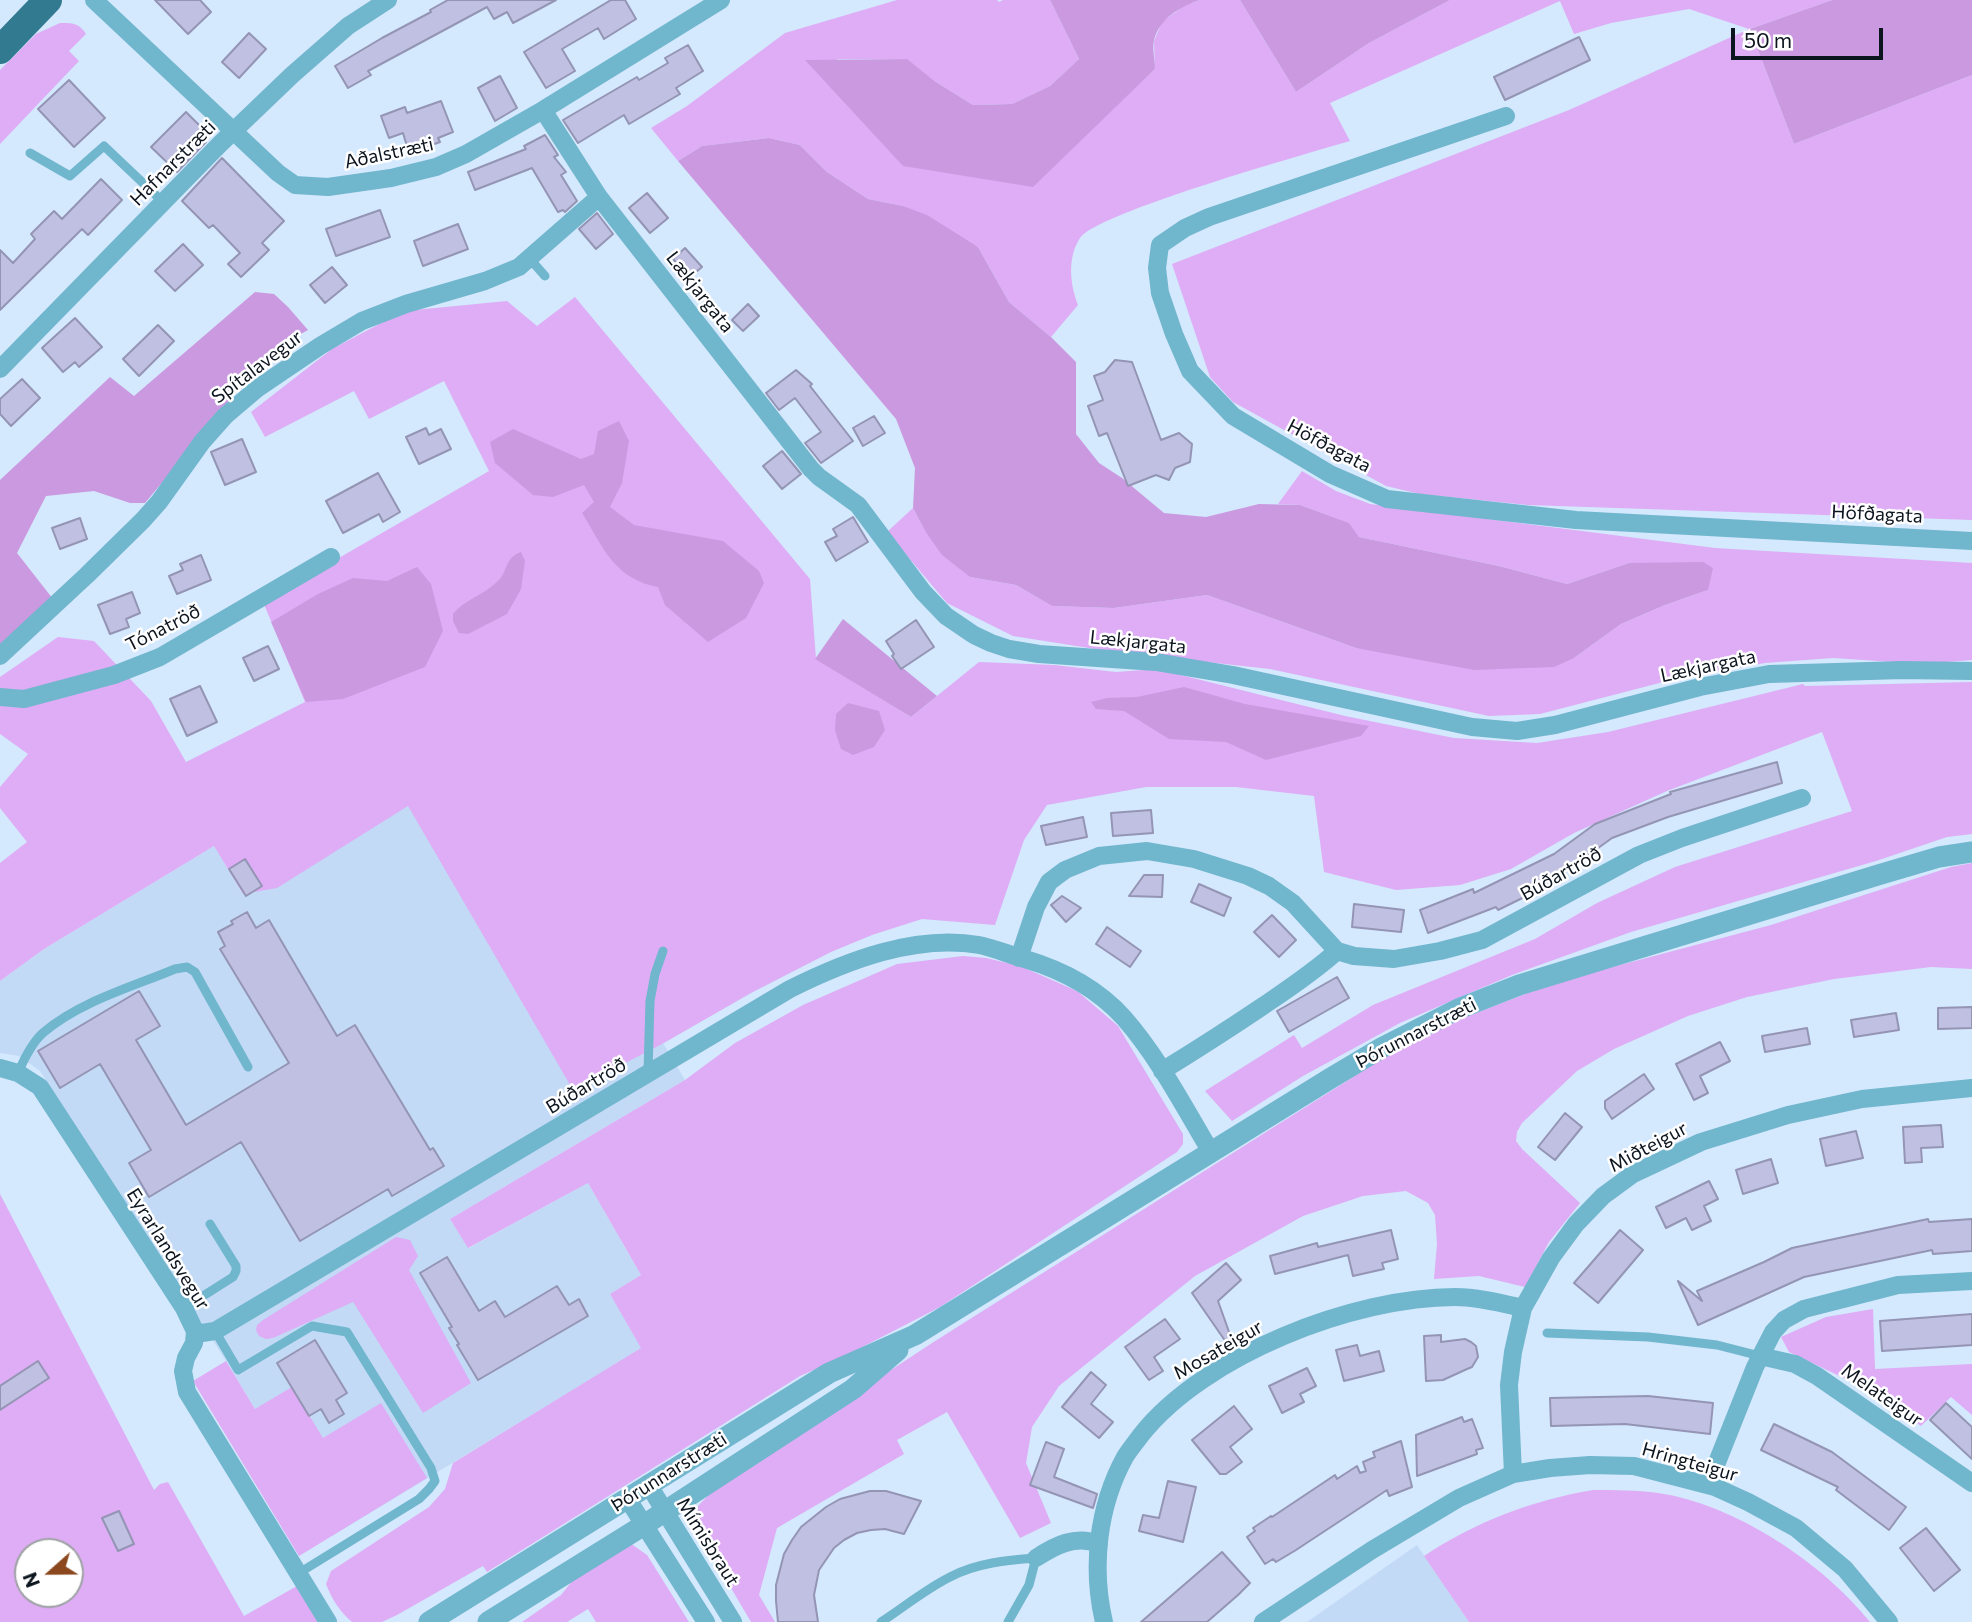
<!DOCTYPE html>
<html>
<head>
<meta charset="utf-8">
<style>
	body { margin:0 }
	#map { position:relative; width:1972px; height:1622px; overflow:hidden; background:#d4e8fe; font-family:Commissioner,sans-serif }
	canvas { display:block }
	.north { position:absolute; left:14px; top:1538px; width:70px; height:70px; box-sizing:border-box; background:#fff; border:2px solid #9ea1a5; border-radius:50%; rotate:249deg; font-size:19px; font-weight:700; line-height:28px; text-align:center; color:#0c141e }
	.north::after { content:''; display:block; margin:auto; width:24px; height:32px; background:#8b471d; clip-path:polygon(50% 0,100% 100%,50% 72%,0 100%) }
	.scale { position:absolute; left:1731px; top:28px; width:152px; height:32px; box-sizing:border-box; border:4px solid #0c141e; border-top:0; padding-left:9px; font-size:21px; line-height:24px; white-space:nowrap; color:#0c141e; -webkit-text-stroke:5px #fff; paint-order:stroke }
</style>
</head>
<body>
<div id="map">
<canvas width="1972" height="1622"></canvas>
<div class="north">N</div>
<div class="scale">50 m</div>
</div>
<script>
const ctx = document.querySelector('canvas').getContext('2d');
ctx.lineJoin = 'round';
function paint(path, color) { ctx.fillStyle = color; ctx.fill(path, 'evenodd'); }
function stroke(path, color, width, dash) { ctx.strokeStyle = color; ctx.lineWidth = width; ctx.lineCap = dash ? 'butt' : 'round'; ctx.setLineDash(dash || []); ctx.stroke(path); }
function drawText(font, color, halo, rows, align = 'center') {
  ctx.font = font + ' Commissioner,sans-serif'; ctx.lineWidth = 5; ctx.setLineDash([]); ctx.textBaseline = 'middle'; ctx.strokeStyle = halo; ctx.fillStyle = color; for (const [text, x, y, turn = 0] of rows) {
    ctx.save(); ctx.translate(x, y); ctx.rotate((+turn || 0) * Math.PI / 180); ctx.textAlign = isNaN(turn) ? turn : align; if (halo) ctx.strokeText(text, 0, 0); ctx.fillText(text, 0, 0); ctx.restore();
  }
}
paint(new Path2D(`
	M408 806 751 993 663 1043 685 1080 450 1219 469 1248 588 1183 641 1275 610 1294 642 1348 332 1536 226 1361 40 1071 19 1056 0 1053V981L44 949 214 846 243 894Z
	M1417 1545 1469 1622H1307Z`), '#c3daf6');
paint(new Path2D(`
	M897 0H997L999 2 1003 0H1050L1079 59 1050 86 1012 104 973 105 936 82 906 59H837L903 166 1103 118 1155 69 1154 41 1162 22 1184 6 1200 0H1240L1296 92 1369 43 1450 0H1832L1750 29 1794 144 1972 75V520L1528 505 1420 494 1386 486 1233 402 1210 377 1172 264 1569 110 1749 29 1689 9 1611 23 1574 34 1560 1 1330 103 1350 141C1309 153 1096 213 1080 238 1067 258 1070 284 1078 305L1051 337 1009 302 978 247 903 206 868 199 827 172 800 145 769 138 702 146 678 161 651 128 687 106 785 33Z
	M60 23C73 23 79 23 86 34L69 51 79 61 0 144V70L36 34Z
	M575 297 810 579 816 659 911 717 979 662 1054 665 1116 672 1157 669 1345 716 1454 738 1537 743 1608 732 1803 684 1805 686 1972 682V834L1947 837 1876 861 1631 932 1512 975 1400 1023 1303 1076 1232 1121 1205 1091 1294 1035 1302 1048 1373 1005 1535 939 1597 903 1675 867 1852 811 1822 732 1667 791 1574 833 1511 869 1460 885 1396 890 1324 872 1314 796 1236 787H1146L1047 805 1024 840 995 925 922 919 872 935 831 952 751 993 662 1044 573 1090 408 806 277 888 243 894 214 846 44 949 0 981V863L27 842 0 808V787L28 754 0 734V677L58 637 94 641 151 701 186 762 305 702 263 602 489 471 444 381 369 419 354 391 265 437 251 412 332 349 404 311 507 301 537 326Z
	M1302 471 1336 491 1370 504 1715 548 1972 563V660L1923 664 1833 658 1765 663 1671 680 1540 714 1489 716 1270 669 1108 651 1013 636 947 603 887 532 913 508 925 531 970 577 1016 585 1052 606 1114 608 1207 595 1356 648 1574 658 1621 624 1665 605 1708 590 1629 563 1567 584 1499 566 1359 537 1348 523 1300 505 1278 504Z
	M1972 863V969L1931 967 1834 979 1747 997 1688 1016 1614 1049 1577 1071 1522 1123 1517 1132 1516 1141 1522 1149 1580 1203 1549 1242 1525 1287 1479 1276 1434 1279 1437 1244 1435 1215 1428 1203 1406 1191 1363 1196 1303 1216 1195 1276 1059 1386 1032 1427 1026 1463 1051 1523 1020 1538 947 1412 897 1440 904 1454 777 1528 759 1595 775 1622H751L697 1530 698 1506 720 1483 932 1343 1388 1055 1453 1022 1556 982 1771 925 1951 867Z
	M963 956 986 958 1020 966 1077 991 1118 1026 1183 1134V1144L1177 1152 940 1307 839 1359 800 1376 487 1572 483 1566 397 1615 382 1622H352C339 1611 332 1599 326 1584L331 1571 429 1507 445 1489 453 1463 641 1348 610 1294 641 1275 588 1183 468 1248 450 1219 685 1080 735 1043 803 1005 897 964Z
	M0 1194 154 1490 160 1484 168 1482 244 1616 297 1586 318 1622H0ZM28 1552H70V1594H28Z
	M396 1237 410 1240 418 1256 409 1270 471 1383 423 1413 353 1302 273 1338 266 1339 259 1336 256 1330 257 1325 263 1320Z
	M1873 1309 1875 1369 1972 1364V1415L1951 1397 1921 1426 1871 1391 1789 1352 1781 1337 1826 1317Z
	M226 1361 255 1409 292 1387 323 1438 381 1403 427 1478 299 1556 193 1381Z
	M1593 1490C1615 1490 1636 1490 1658 1493 1734 1504 1822 1562 1870 1622H1469L1424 1556C1475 1522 1533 1500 1593 1490Z
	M630 1543 647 1555 689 1622H596L588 1609 567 1622H522L561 1595 577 1575Z`), '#deadf5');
paint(new Path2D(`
	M1050 0H1200C1180 7 1160 18 1154 40 1152 49 1155 60 1155 69L1033 187 903 166 805 60 907 59 936 82 973 105 1012 104 1050 86 1079 59Z
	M1240 0H1450L1369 43 1296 92Z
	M1832 0H1972V75L1794 144 1750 29Z
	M769 138 800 145 827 172 868 199 903 206 927 215 978 247 1009 302 1051 337 1076 362V434L1099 463 1122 478 1164 513 1206 517 1259 504 1300 505 1349 523 1359 537 1499 566 1567 584 1629 563 1703 562 1713 568 1708 590 1665 605 1621 624 1574 658 1554 667 1474 670 1356 648 1207 595 1114 608 1052 606 1016 585 970 577 942 555 925 531 913 508 915 468 896 419 678 161 702 146Z
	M255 292 274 294 288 307 308 330 279 346 240 386 220 413 145 503H130L94 491 46 496 17 553 53 599 0 647V480L110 377 134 396Z
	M619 421 629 441 622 483 610 507 634 525 723 541 759 571 764 583 746 618 708 642 665 605 658 587C614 579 603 547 582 513L594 502 584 485 553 497 533 495 495 463 490 442 513 429 581 459 594 454 598 431Z
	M521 552 525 561 521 589 507 614 468 634 459 633 453 621V614C465 599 484 595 498 581 509 570 504 558 521 552Z
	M417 567 431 584 443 631 425 667 343 699 306 702 271 622 318 594 353 578 387 581Z
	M843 619 937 696 911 717 815 659Z
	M1184 687 1245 704 1369 726 1361 736 1266 760 1226 742 1169 739 1124 711 1096 709 1091 702 1107 698 1137 697Z
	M848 703 879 711 885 730 874 747 853 755 841 749 835 730 836 714Z`), '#cb99e0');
const building = new Path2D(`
	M155 0H200L211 12 188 34Z
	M448 0H556L513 23 507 12 494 19 487 7 368 71 371 75 348 88 335 66 382 38 431 12 430 10Z
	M611 0H625L636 19 604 39 598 28 562 49 575 71 546 88 524 52Z
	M249 33 266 49 239 78 222 62Z
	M1579 37 1590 60 1505 100 1494 77Z
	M688 45 703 71 676 88 680 94 629 124 624 115 578 143 563 120 637 77 639 80 668 63 665 58Z
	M500 76 517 108 495 121 478 88Z
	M69 80 105 118 74 147 38 109Z
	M441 101 453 132 438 138 440 142 409 153 403 133 389 138 381 116 405 107 407 113Z
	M186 112 209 135 205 140 206 142 177 172 151 147Z
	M545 135 558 155 554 157 566 172 561 175 577 201 565 212 563 210 558 212 532 168 475 190 468 172 526 149 524 146Z
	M222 158 284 221 262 243 269 250 241 277 228 264 240 253 213 225 209 228 182 201Z
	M101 179 122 200 88 235 82 229 0 310V250L13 263 35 239 31 234 54 211 62 219Z
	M647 193 668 218 650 233 629 208Z
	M380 210 390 237 336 256 326 229Z
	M597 213 613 234 596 249 579 229Z
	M458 224 468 249 423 266 414 241Z
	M183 244 203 265 175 291 155 271Z
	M685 248 702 267 689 278 673 259Z
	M332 267 347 285 325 303 310 285Z
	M748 304 759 316 743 331 732 320Z
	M75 318 102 347 79 367 75 362 63 372 42 348Z
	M158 325 174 341 139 376 123 359Z
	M1115 360 1132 362 1161 440 1179 433 1192 444 1190 462 1175 468 1169 480 1156 475 1128 486 1107 433 1099 436 1088 406 1103 400 1094 376 1105 372Z
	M796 370 812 384 810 386 853 441 821 463 805 443 821 432 795 398 779 410 766 393Z
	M22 379 40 398 11 426 0 414V399Z
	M874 416 885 433 863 446 853 428Z
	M426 428 429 435 441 429 451 449 419 464 406 437Z
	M242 439 256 472 225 485 211 452Z
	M782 451 801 474 782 489 763 466Z
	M378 473 400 512 383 522 379 514 343 533 326 501Z
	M853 517 868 542 836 561 825 542 837 536 833 529Z
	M80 518 87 539 60 549 52 528Z
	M201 555 211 580 177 594 169 576 183 570 180 564Z
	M132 592 140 613 126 619 129 627 110 634 98 605Z
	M916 620 934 647 901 669 892 656 894 654 886 641Z
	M268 646 279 669 254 681 243 658Z
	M200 686 217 722 187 736 170 699Z
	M1777 762 1782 783 1668 817 1612 838 1554 880 1555 882 1498 910 1496 907 1428 933 1420 910 1473 889 1474 893 1554 854 1595 824 1671 794 1670 792Z
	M1151 810 1153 833 1113 836 1111 813Z
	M1083 817 1087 837 1046 845 1041 826Z
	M245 859 262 886 246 896 229 869Z
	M1144 875H1163L1162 897 1129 896Z
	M1199 884 1231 898 1224 916 1191 902Z
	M1062 896 1081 908 1066 922 1051 905Z
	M1354 904 1404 910 1401 932 1352 927Z
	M247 912 256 928 269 920 337 1036 355 1025 430 1150 433 1148 444 1166 392 1196 388 1189 300 1241 241 1142 149 1197 129 1163 151 1150 100 1064 60 1088 38 1051 139 991 160 1026 136 1040 186 1125 289 1063 220 949 225 946 218 932 233 924 231 921Z
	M1272 915 1296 940 1279 957 1254 932Z
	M1107 927 1141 951 1130 967 1096 944Z
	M1337 977 1349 998 1289 1032 1277 1011Z
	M1972 1007V1028L1938 1029V1008Z
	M1896 1013 1899 1030 1854 1037 1851 1020Z
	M1807 1028 1810 1044 1765 1052 1762 1036Z
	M1720 1042 1730 1061 1700 1076 1708 1093 1694 1100 1676 1064Z
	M1644 1074 1654 1089 1612 1119 1605 1108V1101Z
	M1565 1113 1582 1127 1555 1160 1538 1147Z
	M1941 1125 1943 1147 1921 1148 1922 1162 1905 1163 1903 1127Z
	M1856 1131 1863 1158 1826 1166 1820 1139Z
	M1771 1159 1778 1183 1743 1194 1736 1170Z
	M1709 1181 1718 1199 1704 1206 1711 1221 1692 1230 1686 1218 1666 1228 1656 1207Z
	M1928 1219 1929 1222 1972 1219V1251L1933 1254 1932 1250 1804 1277 1698 1325 1678 1281 1702 1301 1697 1291 1764 1262 1792 1248Z
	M1391 1230 1398 1259 1382 1263 1384 1269 1353 1276 1348 1255 1275 1274 1270 1256 1317 1243 1318 1247Z
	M1620 1230 1643 1250 1598 1303 1574 1283Z
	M447 1257 479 1311 495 1301 505 1317 557 1286 569 1305 579 1299 588 1316 478 1380 457 1345 459 1344 449 1328 452 1327 420 1273Z
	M1226 1263 1241 1280 1218 1301 1233 1343 1228 1345 1192 1293Z
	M1972 1314V1345L1882 1351 1880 1321Z
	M1165 1319 1180 1339 1154 1357 1163 1371 1149 1380 1125 1347Z
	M1441 1335V1342L1465 1339 1471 1342 1476 1346 1478 1357 1472 1367 1467 1369 1443 1380 1426 1381 1424 1336Z
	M315 1340 347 1393 336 1400 344 1414 329 1423 321 1409 309 1416 277 1363Z
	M1357 1345 1360 1356 1379 1351 1384 1371 1344 1381 1336 1350Z
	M38 1361 49 1378 0 1410V1386Z
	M1307 1368 1316 1386 1300 1394 1304 1402 1282 1413 1269 1386Z
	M1091 1372 1106 1385 1091 1404 1113 1422 1099 1438 1062 1407Z
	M1648 1396 1713 1403 1710 1434 1625 1424 1551 1426 1550 1398Z
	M1946 1403 1972 1427V1459L1930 1420Z
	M1234 1406 1252 1429 1230 1447 1242 1462 1226 1474H1220L1192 1440Z
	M1462 1417 1464 1422 1472 1419 1483 1448 1476 1450 1477 1454 1417 1476 1416 1435Z
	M1774 1424 1832 1452 1906 1507 1889 1530 1836 1490 1838 1487 1761 1450Z
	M1401 1441 1412 1487 1389 1496 1387 1490 1296 1550 1276 1562 1273 1559 1265 1564 1247 1537 1255 1531 1253 1528 1271 1516 1272 1517 1335 1475 1337 1479 1357 1466 1360 1473 1366 1471 1363 1462 1375 1457 1373 1452Z
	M1046 1442 1064 1449 1054 1477 1097 1494 1093 1508 1030 1485Z
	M1168 1481 1196 1487 1183 1542 1139 1531 1143 1515 1159 1518Z
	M870 1491H886L921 1501 904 1534 885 1529 871 1530 857 1533 844 1540 834 1548 819 1570 814 1595 818 1622H778L776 1601V1585L784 1554 792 1540 801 1527 826 1507 840 1499Z
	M119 1511 134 1544 118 1551 102 1518Z
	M1926 1528 1960 1570 1934 1591 1900 1548Z
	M1222 1552 1250 1583 1238 1595 1207 1622H1141Z`);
paint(building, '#c0c1e2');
stroke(building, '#9494b4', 2);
stroke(new Path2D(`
	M30 153 70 176 104 146 163 202
	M530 259 545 276
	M18 1073C24 1059 32 1042 44 1032 81 1001 132 987 175 969L187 967 195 972 248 1067
	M648 1073 650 1001 655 974 663 951
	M184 1308 233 1277 236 1271V1266L210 1224
	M215 1331 238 1370 312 1326 347 1332 431 1468 435 1481 429 1489 419 1499 299 1573
	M1547 1333 1648 1337 1717 1345 1760 1356
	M881 1622C904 1607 926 1589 950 1577 976 1563 1008 1560 1036 1558L1029 1585 1008 1622`), '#70b6cd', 9);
stroke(new Path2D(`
	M94 0 278 173 295 185 328 187 391 178 436 167 466 154 543 110 721 0
	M543 110 599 197 811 469 819 477 858 505 923 592 946 616 974 635 991 643 1009 649 1039 654 1156 662 1233 675 1472 727 1517 731 1555 725 1700 687 1769 674 1902 670 1972 671
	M1506 116 1209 217 1185 228 1160 245 1157 268 1160 293 1174 334 1190 371 1233 416 1330 474 1387 499 1576 520 1972 541
	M0 369 220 144 292 75 348 26 388 0
	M0 656 87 575 143 520 159 502 202 442 225 416 258 388 320 346 362 321 406 304 485 281 519 267 599 197
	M0 697 24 699 114 675 160 657 331 557
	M1019 958 1036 907 1049 882 1065 870 1099 856 1147 851 1194 859 1248 876 1269 886 1293 903 1337 951 1354 956 1394 959 1440 951 1482 940 1639 855 1682 838 1802 798
	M0 1068 18 1073 40 1087 184 1308 195 1331 194 1343 186 1358 183 1371 187 1392 328 1622
	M1162 1071C1196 1050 1229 1029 1263 1006 1288 989 1314 972 1337 951
	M195 1331 202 1333 215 1331 790 989C846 961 915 934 979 945 994 948 1010 955 1025 959 1062 970 1098 989 1124 1018 1159 1058 1184 1107 1211 1152
	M1760 1356 1795 1364 1817 1376 1972 1483
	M1513 1474 1509 1385 1513 1352 1523 1308 1551 1258 1576 1224 1603 1196 1633 1174 1701 1142 1788 1115 1862 1099 1972 1088
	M648 1484 733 1622
	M1708 1485 1755 1367 1773 1332 1784 1320 1804 1309 1898 1285 1972 1281
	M627 1498 706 1622
	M1036 1558C1056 1545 1075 1535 1099 1544
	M1104 1622C1091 1567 1098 1506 1125 1457 1130 1449 1136 1442 1141 1435 1204 1355 1354 1297 1455 1297 1477 1297 1501 1303 1523 1308
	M1263 1622 1372 1550 1459 1498 1513 1474 1550 1468 1590 1465 1634 1466 1715 1487 1748 1502 1796 1528 1845 1569 1889 1622`), '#70b6cd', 18);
stroke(new Path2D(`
	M429 1622 829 1373 915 1335 1331 1078 1383 1047 1458 1009 1519 985 1878 875 1939 857 1972 852
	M488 1622 644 1525 853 1389 898 1350`), '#70b6cd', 21);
stroke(new Path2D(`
	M0 50 48 0`), '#327a90', 28);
drawText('19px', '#0c141e', '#fff', [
	["Aðalstræti",389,153,-12],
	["Hafnarstræti",173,163,-45],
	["Lækjargata",700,292,52],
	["Spítalavegur",257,367,-37],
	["Höfðagata",1329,446,28],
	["Höfðagata",1877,514,3],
	["Tónatröð",163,628,-27],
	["Lækjargata",1138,642,6],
	["Lækjargata",1708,666,-12],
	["Búðartröð",1561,874,-29],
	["Þórunnarstræti",1416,1033,-27],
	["Búðartröð",586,1086,-31],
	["Miðteigur",1648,1147,-28],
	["Eyrarlandsvegur",168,1249,58],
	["Mosateigur",1218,1350,-30],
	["Melateigur",1882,1395,35],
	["Hringteigur",1690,1462,16],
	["Þórunnarstræti",669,1472,-32],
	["Mímisbraut",708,1542,58]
]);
</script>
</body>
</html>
